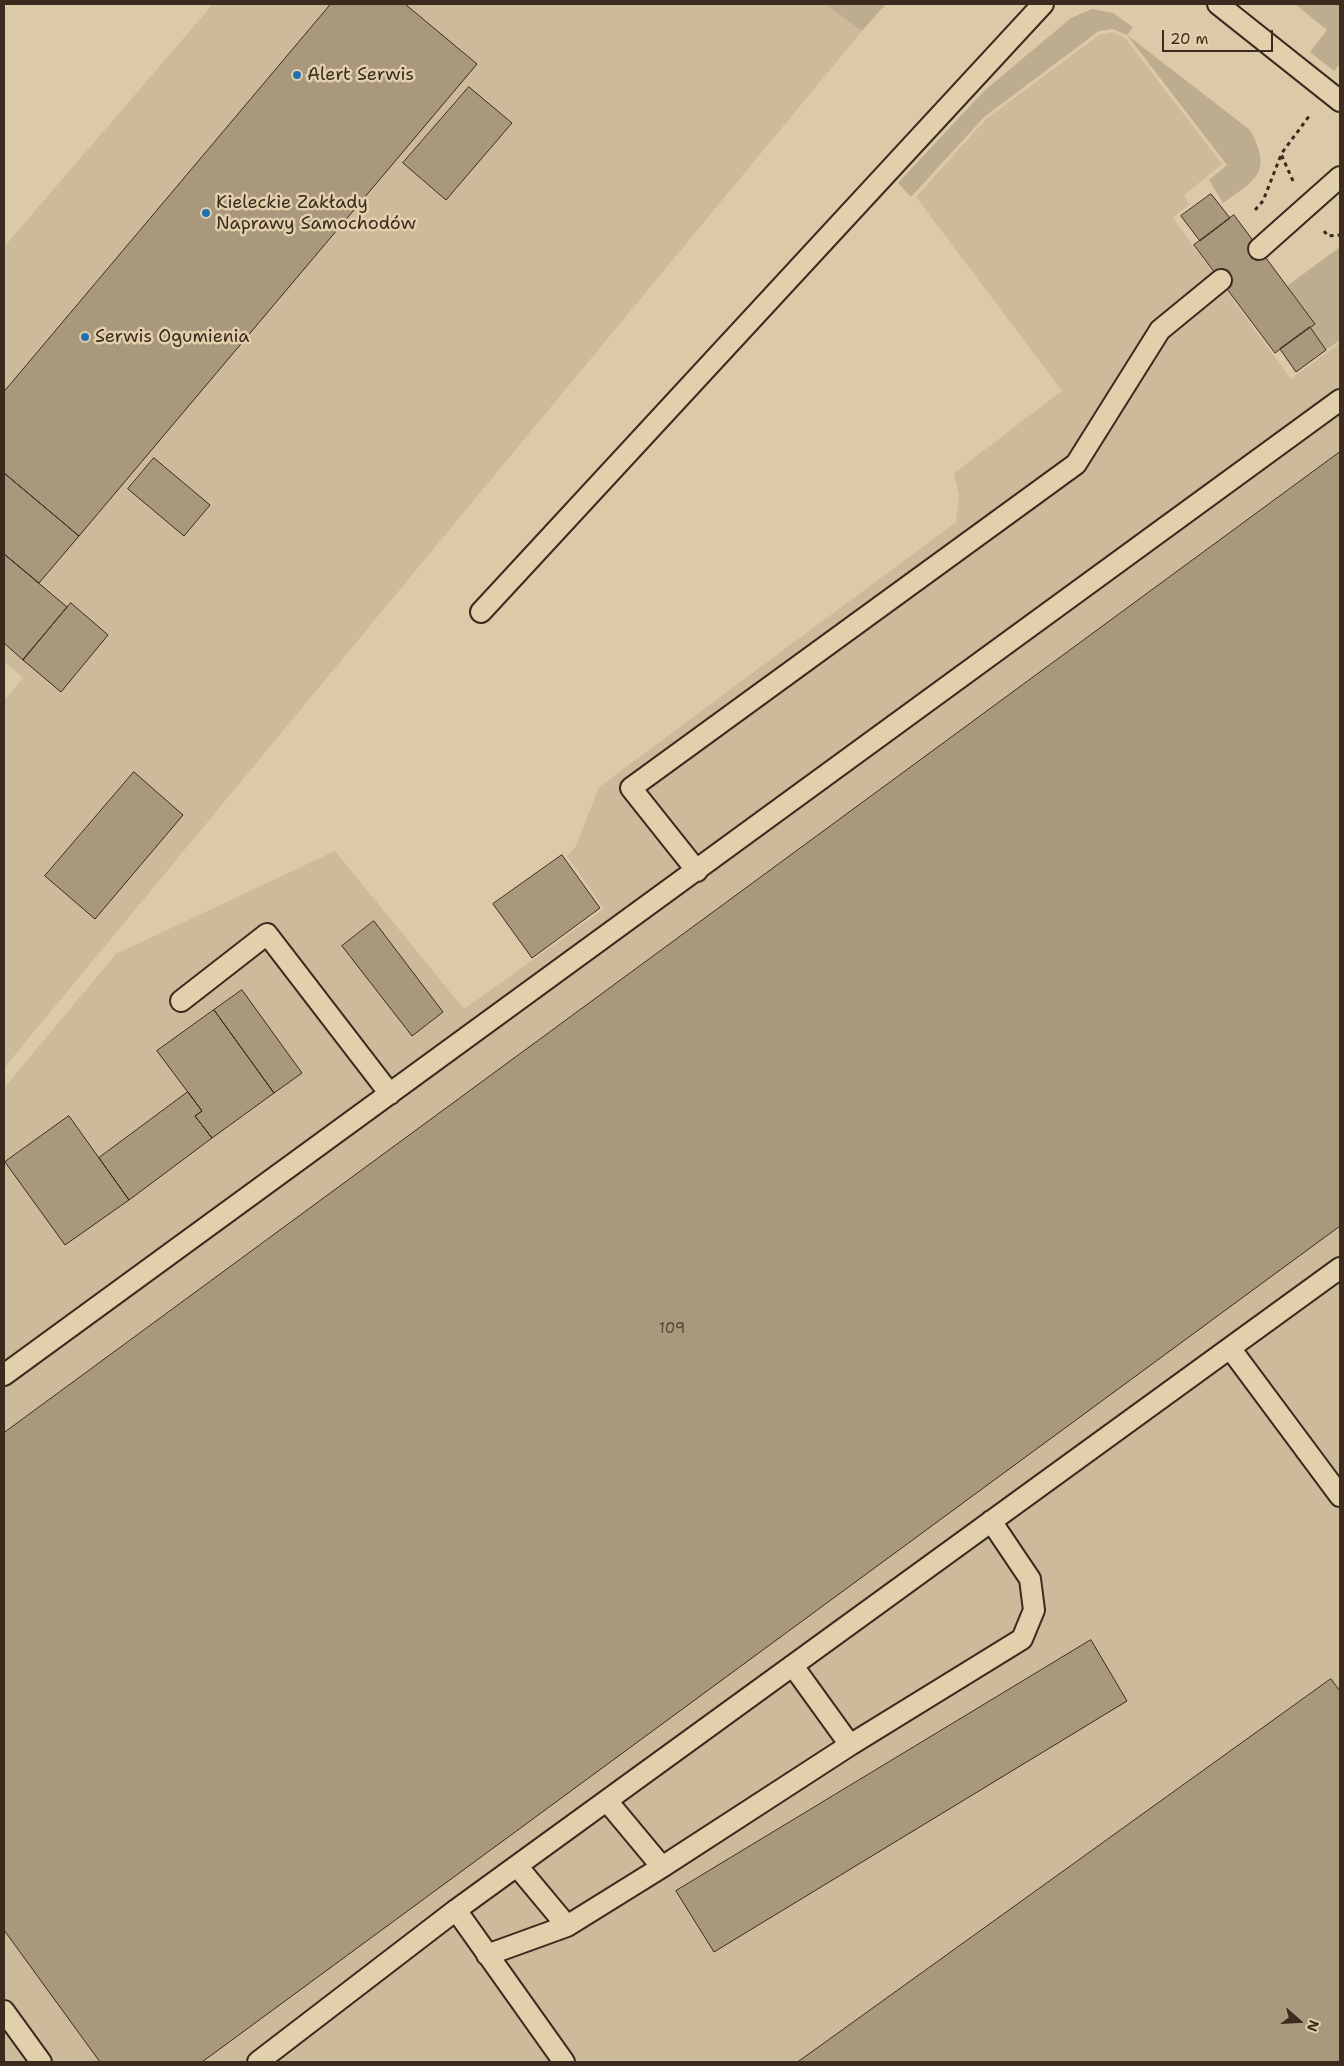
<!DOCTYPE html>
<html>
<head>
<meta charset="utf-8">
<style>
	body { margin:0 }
	#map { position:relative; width:1344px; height:2066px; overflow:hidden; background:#dbc9a7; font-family:"Shantell Sans",sans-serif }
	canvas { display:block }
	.frame { position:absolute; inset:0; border:5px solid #3b2a1e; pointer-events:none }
	.north { position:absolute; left:1274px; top:1996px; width:50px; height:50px; -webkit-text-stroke:4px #e2d0ad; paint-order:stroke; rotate:109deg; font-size:14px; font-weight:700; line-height:20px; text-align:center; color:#3b2a1e }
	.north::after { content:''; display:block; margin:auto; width:18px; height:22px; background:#3b2a1e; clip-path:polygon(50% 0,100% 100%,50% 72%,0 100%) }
	.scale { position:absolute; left:1162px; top:30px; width:111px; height:22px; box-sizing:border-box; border:2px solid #3b2a1e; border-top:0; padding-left:6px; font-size:15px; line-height:18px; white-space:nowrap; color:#3b2a1e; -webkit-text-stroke:4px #e2d0ad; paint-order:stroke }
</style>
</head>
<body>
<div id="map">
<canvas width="1344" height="2066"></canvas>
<div class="frame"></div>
<div class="north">N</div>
<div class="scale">20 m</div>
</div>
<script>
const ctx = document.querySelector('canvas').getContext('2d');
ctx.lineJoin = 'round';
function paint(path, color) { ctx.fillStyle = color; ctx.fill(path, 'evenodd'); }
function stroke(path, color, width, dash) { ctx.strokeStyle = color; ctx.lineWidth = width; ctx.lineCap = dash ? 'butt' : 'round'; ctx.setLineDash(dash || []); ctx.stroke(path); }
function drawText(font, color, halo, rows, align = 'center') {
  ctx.font = font + ' "Shantell Sans",sans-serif'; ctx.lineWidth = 5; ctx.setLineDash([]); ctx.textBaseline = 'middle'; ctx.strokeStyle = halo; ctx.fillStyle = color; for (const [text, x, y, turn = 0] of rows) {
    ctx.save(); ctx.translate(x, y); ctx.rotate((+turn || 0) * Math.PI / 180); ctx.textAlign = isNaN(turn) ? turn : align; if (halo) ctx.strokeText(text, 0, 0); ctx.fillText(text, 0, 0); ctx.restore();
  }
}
paint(new Path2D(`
	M213 4H825L862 31 4 1068V701L23 678 4 661V247Z
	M1113 32 1125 38 1222 164 1184 195 1189 204 1173 218 1291 379 1340 343V2062H4V1088L116 954 335 851 464 1009 604 909 567 856 576 846 599 787 956 522 959 495 954 473 1062 391 916 197 986 119 1099 35Z`), '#ccba9a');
paint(new Path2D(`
	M825 4H886L862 31Z
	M1295 4H1340V64L1334 71 1310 52 1327 30Z
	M1092 9 1113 13 1133 27 1127 35 1250 130C1273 172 1256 180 1223 203L1209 180 1227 165 1127 35 1113 29 1099 31 984 117 911 197 898 183 984 91 1071 18Z
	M1340 247V340L1326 350 1310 327 1315 323 1287 286Z`), '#beac8e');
const building = new Path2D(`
	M331 4H405L477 64 79 536 4 473V392Z
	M469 87 512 123 446 200 403 163Z
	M1211 194 1230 218 1200 241 1181 216Z
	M1234 215 1315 324 1275 353 1194 245Z
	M1310 327 1326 350 1296 372 1280 349Z
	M1340 452V1226L202 2062H100L4 1930V1433Z
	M154 458 210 505 184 536 128 489Z
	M4 473 79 536 39 583 4 554Z
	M4 554 67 607 23 660 4 643Z
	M71 603 108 635 61 692 23 660Z
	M134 772 183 815 95 919 45 876Z
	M562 855 600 908 532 958 493 904Z
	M374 921 443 1012 412 1036 342 946Z
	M242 990 302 1073 274 1093 214 1010Z
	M214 1010 274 1093 212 1138 195 1116 202 1111 157 1051Z
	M188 1092 202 1111 195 1116 212 1138 129 1200 99 1158Z
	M69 1116 129 1200 65 1245 5 1162Z
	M1091 1640 1127 1701 714 1952 676 1891Z
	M1331 1679 1340 1691V2062H798Z`);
paint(building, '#aa987d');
stroke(building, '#3b2a1e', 1);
const service = new Path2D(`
	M1218 4 1340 101
	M1259 249 1340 177
	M481 612 1043 4
	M697 871 631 788 1076 464 1160 330 1221 280
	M181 1001 267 934 390 1094
	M1230 1348 1340 1496
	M4 1375 1340 400
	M793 1666 850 1745 1022 1639 1034 1610 1030 1579 991 1521
	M607 1801 662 1867
	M517 1866 567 1926
	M456 1910 564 2062
	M487 1955 567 1926 662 1867 850 1745
	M4 2011 41 2062
	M258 2062 456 1910 1340 1268`);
stroke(service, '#3b2a1e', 24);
stroke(new Path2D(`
	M1293 181 1281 154 1310 115
	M1255 210 1263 201 1281 155
	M1324 231 1328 236 1340 235`), '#3b2a1e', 3, [4, 4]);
stroke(service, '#e2d0ad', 20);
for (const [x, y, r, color] of [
	[297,75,5,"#1f6fb2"],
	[206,213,5,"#1f6fb2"],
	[85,337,5,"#1f6fb2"]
]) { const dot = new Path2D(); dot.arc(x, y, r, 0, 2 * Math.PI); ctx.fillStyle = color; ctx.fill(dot); stroke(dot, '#e2d0ad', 2); }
drawText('15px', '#574636', null, [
	["109",672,1329]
]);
drawText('18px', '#3b2a1e', '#e2d0ad', [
	["Alert Serwis",307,75],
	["Kieleckie Zakłady",216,203],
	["Naprawy Samochodów",216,224],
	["Serwis Ogumienia",95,337]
], 'left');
</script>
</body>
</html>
